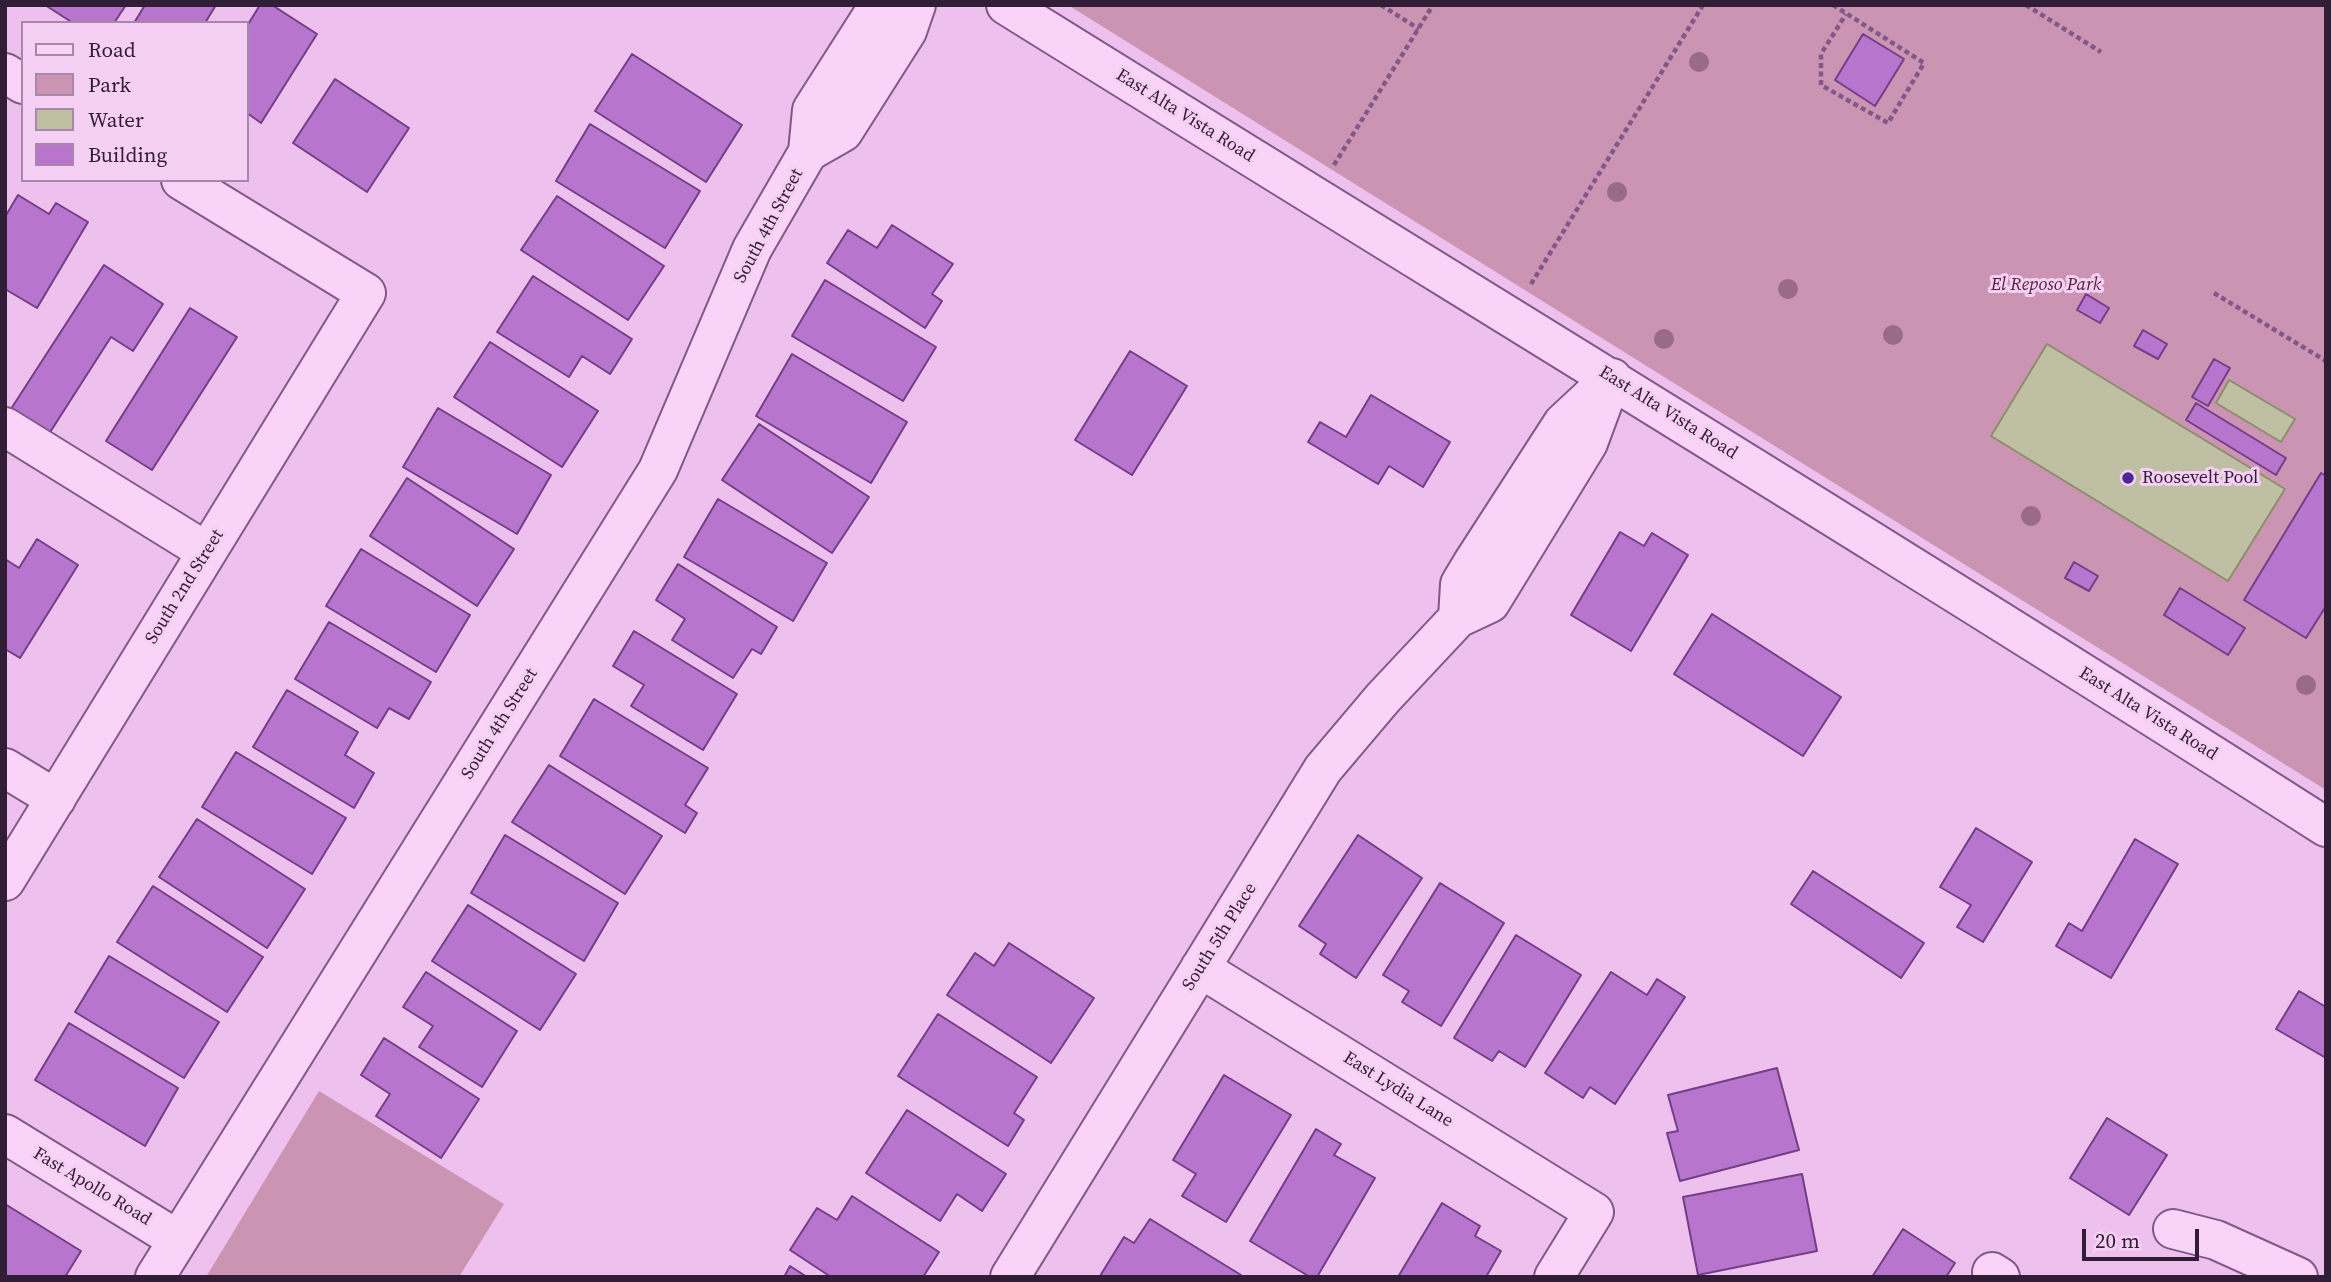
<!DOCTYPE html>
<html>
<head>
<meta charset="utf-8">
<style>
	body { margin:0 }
	#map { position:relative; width:2331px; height:1282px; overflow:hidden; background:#eec0ed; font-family:"Source Serif 4",serif }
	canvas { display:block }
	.frame { position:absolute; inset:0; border:7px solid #321d37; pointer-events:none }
	.legend { position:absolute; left:21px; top:21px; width:228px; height:161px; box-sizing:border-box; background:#f6d0f4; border:2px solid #a888a8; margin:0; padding:9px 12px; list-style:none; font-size:21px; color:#321d37 }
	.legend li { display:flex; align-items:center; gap:14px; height:35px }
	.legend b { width:35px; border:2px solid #a888a8 }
	.scale { position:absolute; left:2082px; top:1229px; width:117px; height:32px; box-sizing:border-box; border:4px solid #321d37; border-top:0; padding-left:9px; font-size:21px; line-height:24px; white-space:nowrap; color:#321d37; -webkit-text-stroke:5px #f6d0f4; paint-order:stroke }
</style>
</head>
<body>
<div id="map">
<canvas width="2331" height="1282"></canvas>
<div class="frame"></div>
<ul class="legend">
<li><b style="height:9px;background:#f9d3f8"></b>Road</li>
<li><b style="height:19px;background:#cc94b3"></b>Park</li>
<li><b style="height:19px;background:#bfc0a3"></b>Water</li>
<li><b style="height:19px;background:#b775cd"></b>Building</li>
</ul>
<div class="scale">20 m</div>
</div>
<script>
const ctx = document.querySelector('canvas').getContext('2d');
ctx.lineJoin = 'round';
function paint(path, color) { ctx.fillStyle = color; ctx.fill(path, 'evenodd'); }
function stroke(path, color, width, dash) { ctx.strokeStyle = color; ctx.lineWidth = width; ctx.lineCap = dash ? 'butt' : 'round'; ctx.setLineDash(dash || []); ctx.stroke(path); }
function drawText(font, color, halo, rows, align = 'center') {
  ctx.font = font + ' "Source Serif 4",serif'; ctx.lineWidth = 6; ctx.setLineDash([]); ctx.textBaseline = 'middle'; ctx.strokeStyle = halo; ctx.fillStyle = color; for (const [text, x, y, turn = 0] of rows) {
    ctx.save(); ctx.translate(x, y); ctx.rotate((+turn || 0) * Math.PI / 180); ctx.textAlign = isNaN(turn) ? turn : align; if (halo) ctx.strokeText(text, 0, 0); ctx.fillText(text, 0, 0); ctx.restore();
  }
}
paint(new Path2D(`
	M1068 5H2326V790Z
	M319 1091 504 1204 459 1277H206Z`), '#cc94b3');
const water = new Path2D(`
	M2047 344 2285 489 2228 581 1991 436Z
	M2229 380 2295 419 2281 442 2216 403Z`);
paint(water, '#bfc0a3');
stroke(water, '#8b8e6a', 2);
const building = new Path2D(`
	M45 5H126L114 23H73Z
	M145 5H216L205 23H134Z
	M260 5H272L317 34 261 123 247 113V26Z
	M1863 34 1904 59 1875 106 1835 80Z
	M632 54 742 125 706 182 595 111Z
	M335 79 409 128 367 192 293 143Z
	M590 124 700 191 665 248 556 181Z
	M18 195 49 214 56 203 88 222 37 308 5 289V217Z
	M557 196 664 266 628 320 521 250Z
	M892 225 953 264 932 294 942 301 925 328 827 263 848 230 877 248Z
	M104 265 163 304 133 351 111 337 47 437 9 412Z
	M533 276 632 339 610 374 582 356 569 377 497 332Z
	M825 280 936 347 903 401 792 336Z
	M2086 294 2109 308 2100 323 2077 310Z
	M190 308 237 337 152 470 106 441Z
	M2143 330 2167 344 2158 359 2134 346Z
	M490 342 598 411 562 467 454 397Z
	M1130 351 1187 386 1132 475 1075 440Z
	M792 354 907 422 871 483 756 416Z
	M2214 359 2230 368 2208 406 2192 397Z
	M1371 395 1450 442 1423 487 1389 466 1378 484 1308 442 1320 422 1346 437Z
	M2196 403 2286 458 2276 475 2186 420Z
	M438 408 551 475 517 534 403 467Z
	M759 424 869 497 832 553 722 480Z
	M2321 473 2326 476V606L2306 638 2244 600Z
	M407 478 514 549 477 606 370 536Z
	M718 499 827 563 793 621 684 557Z
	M1620 532 1644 546 1652 533 1688 555 1631 651 1571 615Z
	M37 539 78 565 20 658 5 649V559L19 568Z
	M361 549 470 615 436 672 326 606Z
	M2074 562 2098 576 2089 591 2065 578Z
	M678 564 777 627 761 654 752 649 733 678 672 640 685 619 656 600Z
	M2180 588 2245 628 2228 655 2164 615Z
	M1712 614 1841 697 1803 756 1674 674Z
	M329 622 431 682 409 719 389 708 377 728 295 679Z
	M634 631 737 694 703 750 631 706 644 685 613 666Z
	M287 690 358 732 345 755 374 773 354 808 253 747Z
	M594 699 708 768 685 805 697 813 685 833 560 756Z
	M236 752 346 818 312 874 202 807Z
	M549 765 662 836 625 894 512 822Z
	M197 819 305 889 267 948 159 877Z
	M1976 828 2032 862 1983 942 1957 927 1971 905 1940 887Z
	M505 835 618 903 584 961 471 893Z
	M1358 835 1422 878 1356 978 1320 954 1326 944 1299 926Z
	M2135 839 2178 864 2111 978 2056 946 2069 923 2082 931Z
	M1813 871 1924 943 1901 978 1791 904Z
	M1440 883 1504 923 1441 1026 1402 1002 1409 991 1383 975Z
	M153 886 263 957 227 1012 117 942Z
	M468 905 576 974 540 1030 432 961Z
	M1516 935 1581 975 1525 1067 1499 1051 1492 1061 1454 1038Z
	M1009 943 1094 998 1051 1063 947 995 975 953 994 966Z
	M109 956 219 1022 184 1078 75 1012Z
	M426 972 517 1031 482 1087 419 1047 433 1026 403 1007Z
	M1611 972 1647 995 1657 979 1685 997 1615 1104 1590 1087 1583 1098 1545 1073Z
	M2299 991 2326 1007V1058L2276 1029Z
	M938 1014 1037 1077 1014 1113 1024 1120 1008 1146 898 1076Z
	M69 1023 178 1088 145 1146 35 1080Z
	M384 1038 479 1099 441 1158 376 1116 390 1094 361 1075Z
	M1777 1068 1799 1150 1680 1181 1667 1133 1678 1131 1668 1095Z
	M1224 1075 1291 1115 1226 1222 1182 1196 1196 1174 1173 1160Z
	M907 1110 1006 1174 982 1211 957 1194 940 1221 866 1173Z
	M2107 1118 2167 1155 2129 1215 2070 1178Z
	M1316 1129 1341 1144 1334 1155 1375 1178 1317 1277H1310L1250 1241Z
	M1802 1174 1817 1251 1698 1275 1683 1197Z
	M852 1196 939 1252 923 1277H831L790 1250 817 1208 837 1220Z
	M1442 1203 1480 1226 1475 1236 1501 1251 1486 1277H1398Z
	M5 1204 81 1251 65 1277H5Z
	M1150 1219 1241 1275 1240 1277 1100 1276 1124 1237 1134 1243Z
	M1903 1229 1955 1263 1946 1277H1872Z
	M790 1266 807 1277H784Z`);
paint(building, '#b775cd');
stroke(building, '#733e87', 2);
const minor = new Path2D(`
	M1006 5C1446 279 1889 548 2326 827
	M5 73 23 84
	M808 152 843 132 907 31 916 5
	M5 427 207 552
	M1458 618 1460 584 1472 564 1563 423 1607 382
	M5 768 56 799
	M5 881 366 293 181 180
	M1200 968 1594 1212 1554 1277
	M5 1134 178 1240
	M2173 1229 2216 1240 2298 1277
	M1992 1272 2000 1277
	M155 1277 658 470 752 249 808 152 812 110 879 5
	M1010 1277 1323 769 1383 698 1458 618 1490 603 1588 443 1612 378`);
stroke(minor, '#815888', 42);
stroke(new Path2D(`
	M1381 5 1419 29
	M1833 5 1924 63 1888 123 1821 85V54L1846 14
	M2026 5 2101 52
	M1334 165 1433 5
	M1531 284 1703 5
	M2214 293 2326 361`), '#815888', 4.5, [5, 3.5]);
stroke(minor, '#f9d3f8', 38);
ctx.fillStyle = '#996a89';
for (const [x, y] of [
	[1699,62],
	[1617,192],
	[1788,289],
	[1893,335],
	[1664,339],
	[2031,516],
	[2306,685]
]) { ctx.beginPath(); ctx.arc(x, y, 10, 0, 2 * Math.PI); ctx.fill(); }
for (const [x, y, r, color] of [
	[2128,478,7,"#4b2797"]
]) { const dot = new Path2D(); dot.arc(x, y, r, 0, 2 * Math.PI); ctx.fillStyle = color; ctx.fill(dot); stroke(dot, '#f6d0f4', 2.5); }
drawText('18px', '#321d37', '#f6d0f4', [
	["East Alta Vista Road",1185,116,32],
	["South 4th Street",769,226,-62],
	["East Alta Vista Road",1668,413,32],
	["South 2nd Street",185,587,-58],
	["East Alta Vista Road",2148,714,32],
	["South 4th Street",500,724,-58],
	["South 5th Place",1220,937,-58],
	["East Lydia Lane",1398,1090,32],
	["Fast Apollo Road",92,1187,31]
]);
drawText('italic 18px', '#542337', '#f6d0f4', [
	["El Reposo Park",2046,285]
]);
drawText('18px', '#321d37', '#f6d0f4', [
	["Roosevelt Pool",2142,478]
], 'left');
</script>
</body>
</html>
